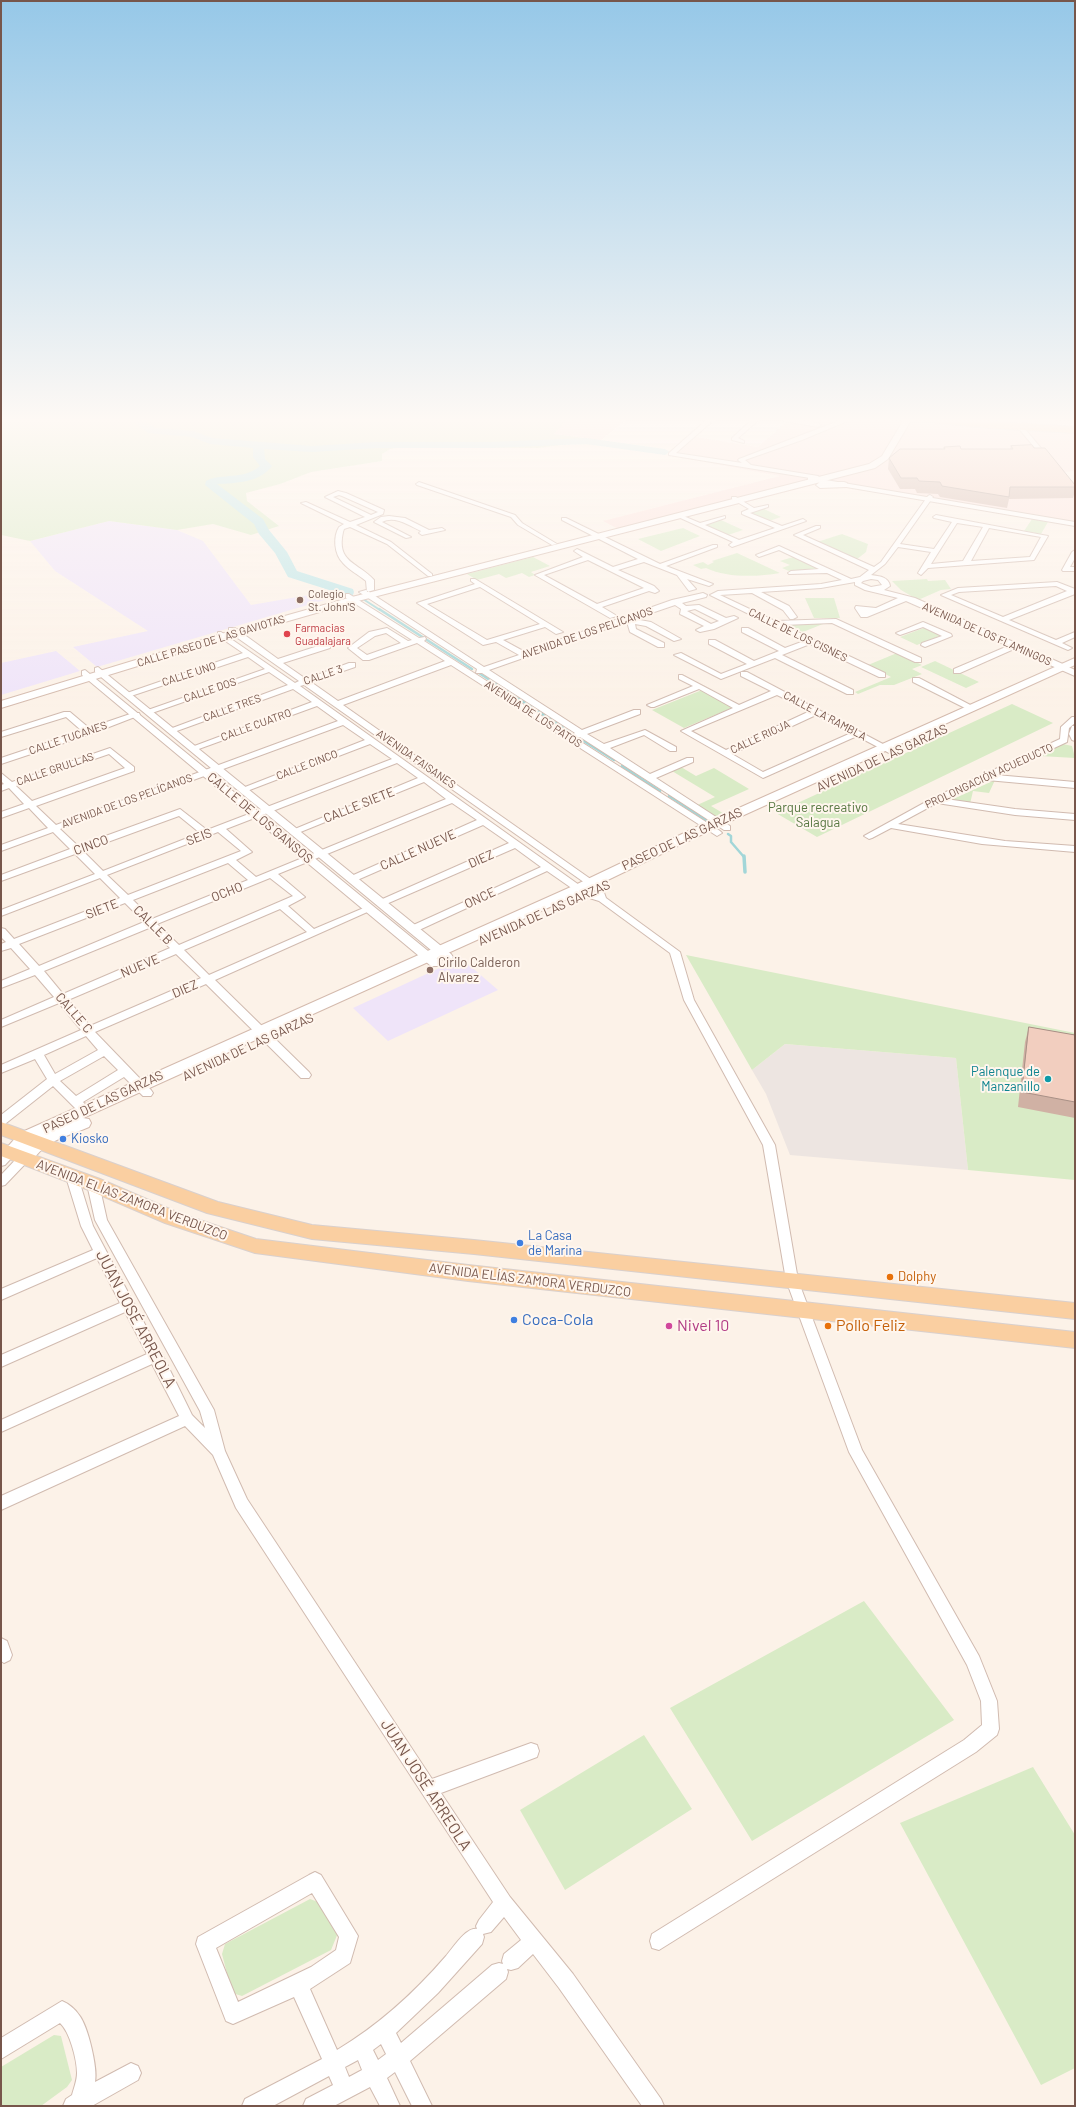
<!DOCTYPE html>
<html>
<head>
<meta charset="utf-8">
<style>
	body { margin:0 }
	#map { position:relative; width:1076px; height:2107px; overflow:hidden; background:#fcf2e8; font-family:Barlow,sans-serif }
	canvas { display:block }
	.frame { position:absolute; inset:0; border:2px solid #77564b; pointer-events:none }
</style>
</head>
<body>
<div id="map">
<canvas width="1076" height="2107"></canvas>
<div class="frame"></div>
</div>
<script>
const ctx = document.querySelector('canvas').getContext('2d');
ctx.lineJoin = 'round';
function paint(path, color) { ctx.fillStyle = color; ctx.fill(path, 'evenodd'); }
function stroke(path, color, width, dash) { ctx.strokeStyle = color; ctx.lineWidth = width; ctx.lineCap = dash ? 'butt' : 'round'; ctx.setLineDash(dash || []); ctx.stroke(path); }
function drawText(font, color, halo, rows, align = 'center') {
  ctx.font = font + ' Barlow,sans-serif'; ctx.lineWidth = 4; ctx.setLineDash([]); ctx.textBaseline = 'middle'; ctx.strokeStyle = halo; ctx.fillStyle = color; for (const [text, x, y, turn = 0] of rows) {
    ctx.save(); ctx.translate(x, y); ctx.rotate((+turn || 0) * Math.PI / 180); ctx.textAlign = isNaN(turn) ? turn : align; if (halo) ctx.strokeText(text, 0, 0); ctx.fillText(text, 0, 0); ctx.restore();
  }
}
paint(new Path2D(`
	M560 417H630L601 440 554 434 568 418Z
	M792 417H1075V471L1064 472 1075 486V522L829 481 626 533 603 521 780 476 671 456 696 437 758 447Z`), '#fde2dc');
paint(new Path2D(`
	M785 1044 956 1058 968 1170 790 1155 766 1094 752 1070Z`), '#ede5e1');
paint(new Path2D(`
	M109 521 177 530 203 541 251 605 338 590 345 594 97 667 73 647 148 631 55 571 30 541Z
	M56 651 80 671 1 695V663Z
	M461 958 498 990 388 1041 353 1008Z`), '#efe4f9');
paint(new Path2D(`
	M1 417H560L568 418 554 434 601 440 596 445 567 444 539 448 402 447 390 449 382 454V461L311 472 280 484 246 493 247 501 279 526 251 535 213 524 177 530 109 521 30 541 1 535Z
	M762 508 781 517 769 521 749 512Z
	M1032 519 1048 522 1041 534 1024 531Z
	M721 520 743 530 728 535 706 525Z
	M683 528 700 536 661 551 638 539Z
	M842 534 868 544 866 552 856 560 817 542Z
	M737 553 780 573C757 577 727 578 706 568L701 569 693 565 703 562 708 565 714 562 712 561Z
	M533 557 550 566 531 572 535 575 529 577 522 573 506 578 499 574 477 580 467 574Z
	M793 557 822 570 791 572 782 568 790 565 780 561Z
	M927 579 928 581 945 580 951 589 941 590 918 600 901 590 892 581Z
	M805 598H834L840 618H814Z
	M828 622 803 632 785 624Z
	M926 627 942 635 917 645 900 637Z
	M897 653 922 665 912 669 922 674 894 685H880L858 694 855 692 891 677 868 665Z
	M935 661 979 682 966 688 921 667Z
	M702 690 734 707 684 728 652 710Z
	M1012 704 1053 723 817 837 776 813Z
	M1063 744 1072 746 1075 758 1040 756Z
	M681 767 696 776 714 768 749 789 711 806 726 815 717 819 695 806 715 797 672 771Z
	M995 780 989 793 973 791 970 804 951 800Z
	M686 955 1075 1033V1180L968 1170 956 1058 785 1044 752 1070Z
	M864 1601 954 1720 752 1841 670 1708Z
	M644 1735 692 1809 565 1890 520 1810Z
	M1033 1767 1075 1835V2068L1041 2085 900 1823Z
	M310 1899 318 1902 338 1933 331 1950 242 1996 232 1993 222 1954 225 1944Z
	M54 2035 61 2036 72 2080 67 2087 41 2106H1V2067Z`), '#d9ebc6');
stroke(new Path2D(`
	M348 592 351 593
	M363 599 380 610`), '#a2d6d8', 2);
stroke(new Path2D(`
	M379 609 472 669
	M479 673 571 733
	M579 738 614 760
	M622 766 660 791
	M669 796 709 822
	M728 834 731 836V842L744 857`), '#a2d6d8', 2.5);
stroke(new Path2D(`
	M744 856 745 872`), '#a2d6d8', 3.5);
paint(new Path2D(`
	M129 417H141L155 428 194 431 212 438 312 446 376 442H491L586 438 665 449 670 452 665 455 586 444 491 448H376L312 452 264 449 265 459 272 466C259 483 236 483 217 484L263 519 269 530 287 552 297 571 353 589 354 592 353 595 348 596 288 577 275 553 259 534 254 524 205 485 206 481 210 479C227 474 245 479 260 466L253 457V448L210 444 192 437 148 433Z`), '#bce5e7');
const minor = new Path2D(`
	M710 417H717L676 453 742 463 738 460 739 459 849 417H857L802 440 745 460 751 465 818 476 819 477 816 479 669 455V453Z
	M755 417H762L738 438 744 441V443L732 440V438Z
	M786 418 818 423 821 425 818 427 784 421Z
	M1017 420H1021L1025 429 1050 459V461H1046L1020 430Z
	M419 482 515 515 522 523 557 544 552 545 518 525 511 517 417 485 416 484Z
	M338 491 346 493 384 510 383 514 356 525 391 542 432 574V576H428L387 544 350 527 344 529 343 532C336 563 358 562 374 580V590L367 592 366 581C359 575 349 570 343 563 334 554 333 537 339 527L344 524 301 503 306 502 350 522 365 517 325 497ZM339 495 342 496 378 512 371 515 333 497Z
	M930 495 933 497 900 544 934 549 952 522 934 518 933 517 936 515 1048 536 1034 560 928 568 921 575 918 573 931 552 898 547 885 564 871 575C879 576 889 577 890 586L884 590 915 598 1065 665V669H1059L1014 649 960 673H954V669L1008 646 906 601 867 617H861L855 608 856 606 876 608 898 598 865 590 855 585V582L821 588 761 592 789 606 797 617 793 619H790L783 610 752 593 720 595 775 621 836 619 921 658V662H915L832 623 783 625 885 673V677H879L810 644 782 655 853 690V694H847L775 658 721 679 674 655 681 653 721 674 747 664 709 644V640H715L754 661 779 651 742 632V628H748L785 648 804 641 710 595 718 591 821 584 842 580 827 573 789 574 788 573 791 571 819 569 779 550 759 557 756 555 779 546 851 579 860 577 869 570 794 535 816 526H820V528L803 535 874 567 881 562 928 496ZM957 523 983 527 963 561 931 564ZM989 528 1041 537 1030 557 971 561ZM871 579 878 580 882 585 871 587 861 583 863 581Z
	M732 497H736L754 508 768 505V507L750 513 782 526 803 519 806 521 732 547 729 545 733 542 676 516 681 515 700 523 725 516V518L705 525 739 540 775 528 742 514V512L749 509 732 499Z
	M389 516 405 518 429 530 442 528 445 530 422 535 419 533 421 531C410 526 395 515 382 522L411 537 406 538 374 522 381 517Z
	M562 518H566L660 564 713 545H717V547L666 566 713 584 709 586 687 579 696 589 689 591 677 575 644 562 618 570 654 586 659 591 655 593 649 591 602 607 617 616 610 618 535 575 583 557 574 551 577 549 613 567 638 559 562 520ZM588 560 644 588 597 604 544 575Z
	M1075 550V558L1070 567H1075V571H1063L1062 570 1072 552Z
	M471 579H475L563 632 556 634 545 627 503 640 525 652 672 600 703 593 707 595 706 597 682 603 686 606 699 605 726 618 734 616 738 618 714 629 700 632 696 630 704 626 680 614 681 609 675 605 634 619 651 622 681 639 674 641 646 626 635 624 636 629 664 643V647H658L630 632 627 622H626L489 670 582 730 634 710H640V714L587 734 604 744 645 730 676 747V751H670L644 735 610 748 650 774 687 758H693V762L656 778 730 826V830H724L580 737 575 738 720 831 722 833 717 836 451 665 343 705 602 887 606 898 680 952 694 1000 775 1145 798 1280 862 1450 979 1656 997 1701 999 1729 997 1735 976 1752 659 1950 652 1948 650 1941 652 1934 964 1740 982 1725 981 1701 967 1665 849 1452 786 1280 763 1145 684 1000 670 953 599 901 583 896 547 871 417 931H409L408 929 409 927 541 867 515 848 384 905H378L376 903 378 901 509 843 483 825 355 881H349L347 879 349 877 477 820 452 803 278 874 305 897 288 906 314 929 366 907H372L374 909 215 980 309 1072 311 1075 309 1078H301L206 984 95 1032 151 1090 153 1093 151 1096H143L124 1077 83 1102 91 1111 85 1115 81 1114 53 1086 5 1124 1 1125V1115L47 1079 35 1059 1 1073V1065L81 1030 59 1003 1 1027V1020L54 997 35 975 1 988V981L30 969 11 948 1 951V944L6 942 1 937V928L5 929 14 939 120 898 100 878 1 916V910L95 874 75 854 1 881V875L70 849 53 832 1 851V845L48 828 29 808 1 818V812L24 804 9 788 1 791V785L4 784 1 781V773L12 782 110 748 134 767V771L36 806 56 825 338 721 317 706 196 750H190L189 748 312 702 293 689 174 732H168L167 730 288 685 269 672 152 713H146L145 711 265 669 248 657 131 696 124 694 243 653 218 636V632H221L295 683 299 681 229 632V628H235L278 659 324 644H330V648L283 663 306 679 349 663H355V667L311 682 338 701 445 661 417 643 369 660H363L348 648 369 632 387 628 408 641 412 640 346 598V594H349L419 638 425 637 426 639 424 641 571 735 575 733 482 673H476L477 669 359 592 366 590 484 667 519 655 496 642 483 645 417 603 475 584 471 581ZM480 587 540 624 487 640 427 604ZM695 609 719 621 711 624 687 611ZM386 633 401 643 367 655 357 648 375 636ZM304 685 595 890 596 894 589 892 300 686ZM343 725 365 740 240 789 241 791H247L370 744 392 759 207 830 180 809 78 846 60 829ZM109 754 125 768 32 801 16 786ZM397 763 418 778 290 831 292 833H298L424 782 446 799 256 877 236 860 252 852 226 829ZM179 816 200 833 103 871 83 851ZM218 832 241 851 128 895 107 875ZM228 863 248 880 152 919 133 900ZM270 878 293 896 179 945 157 924ZM125 903 144 922 39 966 19 944ZM280 909 307 932 209 975 184 950ZM149 928 170 948 63 994 44 971ZM176 954 201 978 90 1026 68 1000ZM86 1036 98 1050 55 1074 44 1055ZM104 1056 118 1070 76 1096 60 1081Z
	M1057 582 1075 589V594L1009 620 1056 640 1075 632V637L1062 643 1072 648 1068 650 941 595 958 588ZM1056 586 1067 591 1003 617 951 595 959 592Z
	M923 622 951 634 952 636 925 647 921 645 922 643 942 636 923 627 900 635 896 633Z
	M741 672H747L898 752 897 754H891L857 736 763 778 681 731 733 708 699 689 654 707H651L647 705 693 686 679 679V675H682L739 705 771 691 741 676ZM777 695 810 711 726 750 691 731ZM816 715 851 733 763 772 732 754Z
	M913 678H919L976 708 972 710H969L913 682Z
	M64 712H70L89 728 133 713H139L140 715 91 734 1 764V758L82 731 66 717 1 737V732Z
	M1072 717H1075V723L1069 728 1067 742 996 775 1075 782V788L987 780 946 799 1015 809 1075 814V820L1015 815 937 803 898 824 1005 841 1075 846V852L982 844 891 828 872 838 869 839 864 836 933 798 1060 739 1061 727Z
	M1072 726H1075V741L1072 740 1069 734Z
	M10 1149 14 1150 16 1153 5 1165 1 1166V1155Z
	M24 1154 28 1155 30 1158 28 1161 5 1185 1 1186V1175L20 1155Z
	M72 1173 76 1174 78 1177 93 1226 159 1351 161 1352 192 1415 205 1428 200 1411 95 1220 87 1184 89 1181H97L99 1184 107 1220 214 1410 225 1451 247 1499 432 1779 531 1743 537 1745 539 1751 537 1757 441 1793 510 1897 573 1974 661 2099 664 2106H642L559 1988 533 1954 518 1968 511 1970 507 1969 508 1972 506 1979 410 2061 432 2106H412L395 2072 387 2078 400 2106H380L370 2087 334 2106H303L306 2099 333 2085 329 2076 273 2106H242L245 2099 322 2059 294 1997 233 2024 226 2021 196 1944 198 1937 309 1875 315 1872 321 1875 358 1936 350 1963 310 1989 337 2050C379 2025 414 1993 446 1956 453 1948 466 1927 477 1929L476 1926 479 1920 493 1902 236 1508 213 1455 185 1426 1 1510V1496L179 1416 152 1364 1 1432V1420L147 1354 125 1312 1 1367V1355L120 1303 97 1258 1 1300V1289L93 1250 81 1226 66 1177 68 1174ZM312 1893 339 1937 336 1950 311 1967 238 2002 216 1948ZM504 1917 521 1940 504 1954 502 1961 503 1964 499 1963 492 1965 401 2043 396 2033 438 1993 482 1944 484 1937 483 1934 491 1932ZM381 2044 386 2054 378 2060 373 2050ZM358 2060 362 2070 349 2077 345 2067Z
	M1 1638 7 1641 12 1655 10 1660 4 1663 1 1661Z
	M62 2001C69 2004 75 2009 79 2015 88 2026 98 2069 95 2082L131 2063 138 2066 141 2073 138 2080 92 2106H63L66 2099 72 2095C74 2088 77 2080 77 2073 77 2060 70 2032 60 2023L1 2059V2038Z`);
const tertiary = new Path2D(`
	M808 477 1075 522V526L811 481H808Z
	M1062 664 1075 670V676L1059 669V665Z
	M98 667 451 954 453 957 451 960H443L95 672V668Z
	M85 670 439 960 441 963 439 966H431L82 675V671Z`);
const secondary = new Path2D(`
	M884 417H913L921 420 917 422H910L888 459 875 468 358 601 229 638 1 708V701L221 634 352 597 869 464 882 456 903 421Z
	M970 417H1010L1075 422V426L974 419Z
	M844 482 847 483V487L820 488 816 485 820 482Z
	M1075 658V665L711 830 583 892 83 1118 89 1119 91 1123 89 1127C75 1133 58 1138 46 1146 36 1153 32 1166 18 1162L16 1158 18 1155 10 1159 4 1157 2 1153 20 1133 573 886 703 824Z`);
const primary = new Path2D(`
	M905 417H937L1075 427V433L988 428 909 420Z
	M1 1122 218 1202 312 1225 474 1240 1075 1303V1319L474 1254 312 1239 207 1213 1 1135Z
	M1 1143 100 1179 179 1213 256 1239 468 1265 1075 1332V1348L468 1281 255 1253 165 1223 86 1189 1 1156Z`);
stroke(minor, '#d1bbb0', 2);
stroke(tertiary, '#d1bbb0', 2);
stroke(secondary, '#d4baad', 2);
stroke(primary, '#d9d0cd', 2);
paint(minor, '#fff');
paint(tertiary, '#fff');
paint(secondary, '#fff');
paint(primary, '#facfa1');
paint(new Path2D(`
	M1011 446 1034 448 1075 485V491L1073 498 1009 499 1007 508 940 497 938 494 917 493 915 489H900L888 469 889 458 943 449 944 447 961 449H1010Z
	M1029 1027 1075 1035V1118L1018 1107 1025 1042Z`), '#d0b1a4');
const building = new Path2D(`
	M1032 445 1034 448H1045L1075 485V487H1010L1009 497 942 486 940 482 919 481 917 478H901L889 458 900 449H945L944 447 960 446 961 449H1013L1011 446Z
	M1029 1027 1075 1035V1102L1022 1092Z`);
paint(building, '#f2cebf');
stroke(building, '#a99086', 1);
const sky = ctx.createLinearGradient(0, 0, 0, 712);
sky.addColorStop(0, '#96c8e8');
sky.addColorStop(0.59, '#fef9f5');
sky.addColorStop(1, '#fef9f500');
ctx.fillStyle = sky;
ctx.fillRect(0, 0, 1076, 712);
for (const [x, y, r, color] of [
	[300,600,4,"#8d6e63"],
	[287,634,4,"#e0444e"],
	[430,970,4,"#8d6e63"],
	[1048,1079,4,"#0f9aa8"],
	[63,1139,4,"#3f7fe0"],
	[520,1243,4,"#3f7fe0"],
	[890,1277,4,"#e8710a"],
	[514,1320,4,"#3f7fe0"],
	[669,1326,4,"#d1479c"],
	[828,1326,4,"#e8710a"]
]) { const dot = new Path2D(); dot.arc(x, y, r, 0, 2 * Math.PI); ctx.fillStyle = color; ctx.fill(dot); stroke(dot, '#fff6ee', 1.5); }
drawText('11px', '#785e54', '#fff6ee', [
	["Colegio",308,594],
	["St. John'S",308,607]
], 'left');
drawText('11px', '#be3a42', '#fff6ee', [
	["Farmacias",295,628],
	["Guadalajara",295,641]
], 'left');
drawText('11px', '#77564b', '#fff6ee', [
	["AVENIDA DE LOS PELÍCANOS",587,633,-19],
	["AVENIDA DE LOS FLAMINGOS",987,634,24],
	["CALLE DE LOS CISNES",798,635,26],
	["CALLE PASEO DE LAS GAVIOTAS",211,641,-17],
	["CALLE UNO",189,674,-18],
	["CALLE 3",323,675,-19],
	["CALLE DOS",210,690,-19],
	["CALLE TRES",232,708,-20],
	["AVENIDA DE LOS PATOS",533,714,33],
	["CALLE LA RAMBLA",825,716,28],
	["CALLE CUATRO",256,725,-20],
	["CALLE RIOJA",760,737,-25],
	["CALLE TUCANES",68,738,-19],
	["AVENIDA FAISANES",416,759,35],
	["CALLE CINCO",307,765,-21],
	["CALLE GRULLAS",55,769,-19],
	["PROLONGACIÓN ACUEDUCTO",989,776,-25],
	["AVENIDA DE LOS PELÍCANOS",127,801,-20]
]);
drawText('13px', '#77564b', '#fff6ee', [
	["AVENIDA DE LAS GARZAS",882,758,-25],
	["CALLE SIETE",359,805,-22],
	["CALLE DE LOS GANSOS",260,818,40],
	["SEIS",199,837,-21],
	["PASEO DE LAS GARZAS",682,839,-25],
	["CINCO",91,845,-20],
	["CALLE NUEVE",418,850,-24],
	["DIEZ",481,859,-24],
	["OCHO",227,892,-22],
	["ONCE",480,898,-25],
	["SIETE",102,909,-21],
	["AVENIDA DE LAS GARZAS",544,913,-24],
	["CALLE B",153,925,45],
	["NUEVE",140,966,-23],
	["DIEZ",185,989,-23],
	["CALLE C",74,1013,49],
	["AVENIDA DE LAS GARZAS",248,1047,-25],
	["PASEO DE LAS GARZAS",103,1102,-25],
	["AVENIDA ELÍAS ZAMORA VERDUZCO",132,1200,21],
	["AVENIDA ELÍAS ZAMORA VERDUZCO",530,1280,7]
]);
drawText('13px', '#577741', '#fff6ee', [
	["Parque recreativo",818,808],
	["Salagua",818,823]
]);
drawText('13px', '#785e54', '#fff6ee', [
	["Cirilo Calderon",438,963],
	["Alvarez",438,978]
], 'left');
drawText('13px', '#0d838f', '#fff6ee', [
	["Palenque de",1040,1072],
	["Manzanillo",1040,1087]
], 'right');
drawText('13px', '#366cbe', '#fff6ee', [
	["Kiosko",71,1139],
	["La Casa",528,1236],
	["de Marina",528,1251]
], 'left');
drawText('13px', '#c56008', '#fff6ee', [
	["Dolphy",898,1277]
], 'left');
drawText('16px', '#77564b', '#fff6ee', [
	["JUAN JOSÉ ARREOLA",136,1319,62],
	["JUAN JOSÉ ARREOLA",426,1785,57]
]);
drawText('16px', '#366cbe', '#fff6ee', [
	["Coca-Cola",522,1320]
], 'left');
drawText('16px', '#b23c85', '#fff6ee', [
	["Nivel 10",677,1326]
], 'left');
drawText('16px', '#c56008', '#fff6ee', [
	["Pollo Feliz",836,1326]
], 'left');
</script>
</body>
</html>
